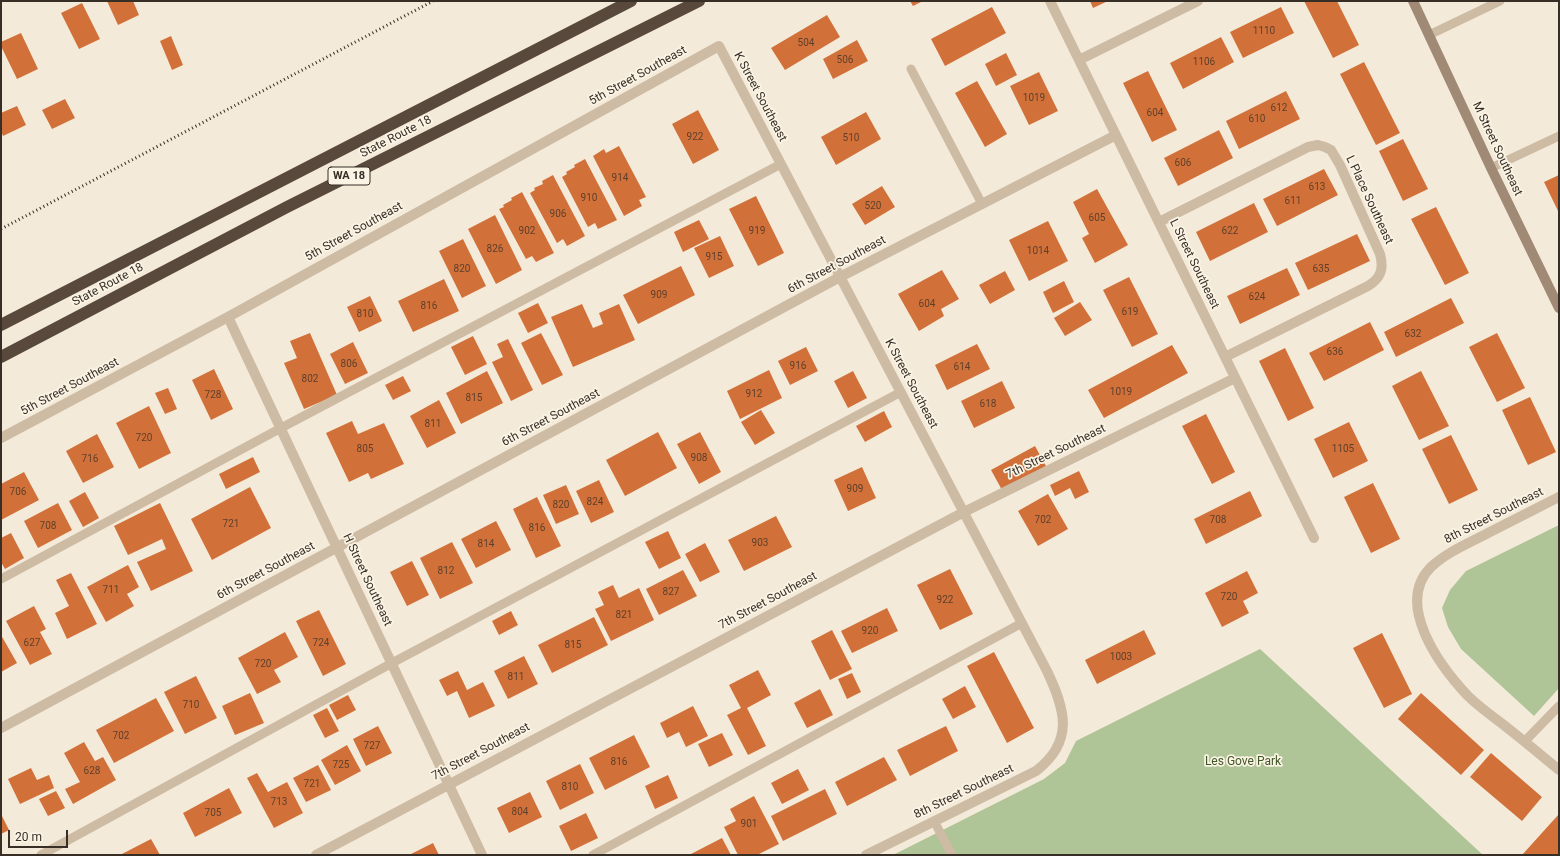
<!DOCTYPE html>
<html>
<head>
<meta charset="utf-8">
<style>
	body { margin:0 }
	#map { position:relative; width:1560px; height:856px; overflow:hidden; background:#f4ead9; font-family:Roboto,sans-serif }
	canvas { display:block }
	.frame { position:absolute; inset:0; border:2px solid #372e26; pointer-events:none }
	.scale { position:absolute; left:8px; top:830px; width:60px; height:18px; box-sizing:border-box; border:2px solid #372e26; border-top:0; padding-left:5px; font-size:12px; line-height:14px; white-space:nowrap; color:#372e26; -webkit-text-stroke:3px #fbf4e5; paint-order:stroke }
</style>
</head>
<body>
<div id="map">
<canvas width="1560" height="856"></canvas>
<div class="frame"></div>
<div class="scale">20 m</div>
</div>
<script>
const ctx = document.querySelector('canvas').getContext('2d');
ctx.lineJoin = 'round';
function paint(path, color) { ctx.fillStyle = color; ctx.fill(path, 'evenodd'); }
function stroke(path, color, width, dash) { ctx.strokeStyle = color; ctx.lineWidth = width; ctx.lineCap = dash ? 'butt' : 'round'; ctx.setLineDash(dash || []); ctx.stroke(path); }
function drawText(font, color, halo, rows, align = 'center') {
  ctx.font = font + ' Roboto,sans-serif'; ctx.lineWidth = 3.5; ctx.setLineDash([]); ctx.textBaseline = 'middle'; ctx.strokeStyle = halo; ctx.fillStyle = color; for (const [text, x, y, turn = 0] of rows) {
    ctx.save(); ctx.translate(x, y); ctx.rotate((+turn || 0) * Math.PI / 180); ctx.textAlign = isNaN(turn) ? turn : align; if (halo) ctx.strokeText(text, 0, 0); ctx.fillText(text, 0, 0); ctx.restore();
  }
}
paint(new Path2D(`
	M1559 525V688L1534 716 1461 649 1448 627 1442 608 1450 590 1466 571Z
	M1260 649 1483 855H893L1044 779 1065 763 1076 741Z`), '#afc497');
paint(new Path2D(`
	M107 1H133L139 15 118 25Z
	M910 1H923L913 6Z
	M1090 1H1108L1093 8Z
	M1304 1H1337L1359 45 1333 58Z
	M82 3 100 39 79 49 61 13Z
	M992 7 1006 33 945 66 931 39Z
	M1281 7 1294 33 1243 58 1230 32Z
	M827 15 840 37 785 70 771 48Z
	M21 33 38 69 17 79 1 46V42Z
	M171 36 183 65 172 70 160 41Z
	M1221 37 1234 62 1183 89 1170 63Z
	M857 40 868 61 833 79 823 59Z
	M1006 53 1017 75 996 86 985 64Z
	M1364 62 1400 133 1376 145 1340 74Z
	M1148 71 1177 130 1152 142 1123 83Z
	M1039 72 1058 111 1029 125 1010 86Z
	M977 81 1007 134 985 147 955 93Z
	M1286 91 1300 119 1239 149 1226 121Z
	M65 99 75 118 52 129 42 110Z
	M17 106 26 125 3 136 1 131V113Z
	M698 110 719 150 693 164 672 124Z
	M866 112 881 139 836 165 821 137Z
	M1219 130 1233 158 1178 186 1164 158Z
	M1403 139 1428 189 1403 201 1379 151Z
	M619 146 646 197 639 200 642 206 624 216 593 156 604 149 606 153Z
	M585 159 617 220 598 229 595 223 588 227 562 177 567 174 566 172 575 167 574 165Z
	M1324 169 1338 195 1277 226 1263 199Z
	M553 175 585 236 567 246 563 239 557 243 530 193 535 190 534 188 543 184 542 181Z
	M1559 175V213L1544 182Z
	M882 186 895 207 865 225 852 204Z
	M1097 189 1128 245 1095 263 1082 238 1089 234 1073 202Z
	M522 192 554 253 536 262 532 256 526 259 499 209 504 207 503 205 512 200 511 198Z
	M756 196 784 253 758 266 729 209Z
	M1254 203 1268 232 1210 261 1196 232Z
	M1436 207 1469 273 1445 285 1411 219Z
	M495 215 522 270 496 284 468 229Z
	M699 220 709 239 683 252 674 232Z
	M1048 221 1068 261 1029 281 1009 240Z
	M1357 234 1370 261 1308 290 1295 263Z
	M720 236 734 266 709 278 694 248Z
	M463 239 486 286 462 298 439 251Z
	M681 266 695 295 638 324 623 295Z
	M1287 268 1300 295 1240 324 1227 296Z
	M942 270 959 299 941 309 944 316 919 331 898 294Z
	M1005 271 1015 290 990 304 979 285Z
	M1129 277 1158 334 1132 347 1103 290Z
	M444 279 459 311 413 332 398 301Z
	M1064 281 1074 302 1053 313 1043 292Z
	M370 296 382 321 359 332 347 307Z
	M1451 298 1464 323 1396 357 1384 332Z
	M1080 302 1092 320 1065 336 1054 318Z
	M538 303 548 323 528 333 518 313Z
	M582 304 593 328 603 324 599 313 619 304 635 340 573 367 551 317Z
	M1370 322 1384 350 1324 381 1309 353Z
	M310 333 337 395 304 409 284 363 297 358 290 341Z
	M541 333 563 375 542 385 521 343Z
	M1497 333 1525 388 1497 402 1469 347Z
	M473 336 487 364 465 375 451 347Z
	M508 339 533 390 511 401 492 362 503 357 497 344Z
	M353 342 368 373 345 384 330 354Z
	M977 344 990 369 947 390 935 365Z
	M1172 345 1188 373 1104 418 1088 390Z
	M806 347 818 371 790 385 778 361Z
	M1285 348 1314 408 1288 421 1259 361Z
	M214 369 233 409 211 420 192 380Z
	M769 370 782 398 740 419 727 391Z
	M487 371 503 403 461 424 446 393Z
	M853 371 867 398 848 408 834 381Z
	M1421 371 1449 426 1419 440 1392 386Z
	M403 376 411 391 393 400 385 385Z
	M1002 381 1015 408 974 428 961 401Z
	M168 388 177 409 165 414 155 393Z
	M1530 397 1556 452 1528 465 1502 410Z
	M439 400 456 433 427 448 410 416Z
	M149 406 171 453 139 469 116 423Z
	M761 410 775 433 755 445 741 422Z
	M884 411 892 427 865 442 856 426Z
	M1206 414 1235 472 1212 484 1182 426Z
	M352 421 358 434 384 423 404 464 371 479 368 473 349 482 326 433Z
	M1349 422 1368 461 1333 478 1314 439Z
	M658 432 677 468 625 496 606 460Z
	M700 432 721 472 699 484 677 444Z
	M97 434 114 467 83 483 66 451Z
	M1451 435 1478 490 1449 504 1422 449Z
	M1035 446 1046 466 1002 490 991 470Z
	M253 457 260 472 226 489 219 474Z
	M862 467 876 498 848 511 834 480Z
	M1079 471 1089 492 1075 499 1070 488 1055 496 1050 485Z
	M24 472 39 500 1 520V484Z
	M599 480 614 512 591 523 576 491Z
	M1373 483 1400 539 1371 553 1344 497Z
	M566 485 579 514 556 524 543 495Z
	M250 487 271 528 212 560 191 519Z
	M1250 491 1262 516 1206 544 1194 519Z
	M85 492 99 518 83 527 69 501Z
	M1048 494 1068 529 1038 546 1018 511Z
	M537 497 561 546 536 558 513 509Z
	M58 503 72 530 38 548 24 521Z
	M160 503 193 571 151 591 137 562 166 549 162 539 128 555 114 526Z
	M776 516 792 547 744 571 728 540Z
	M496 521 511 550 476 568 461 539Z
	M668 531 681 558 659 569 645 542Z
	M11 533 24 558 5 569 1 562V538Z
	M452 542 473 583 440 599 420 558Z
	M705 543 720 572 700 582 685 554Z
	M412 561 429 595 407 606 390 572Z
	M128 565 139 587 127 594 134 606 106 622 87 587Z
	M950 569 973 614 940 630 917 585Z
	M683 570 697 596 659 615 646 589Z
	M1247 571 1258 593 1243 601 1249 613 1222 627 1205 593Z
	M71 573 97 624 67 639 55 613 69 606 56 580Z
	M613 585 619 598 639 588 654 620 611 641 595 609 604 605 598 592Z
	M34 606 46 629 40 632 52 654 30 665 6 621Z
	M887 608 898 631 852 653 841 631Z
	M319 610 346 664 323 676 296 621Z
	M511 611 518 625 499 635 492 621Z
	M594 617 608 645 552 673 538 645Z
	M832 630 852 669 830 680 811 641Z
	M1144 630 1156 654 1097 684 1085 660Z
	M285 632 298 657 274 670 281 682 257 694 238 658Z
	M1382 633 1412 694 1384 708 1353 648Z
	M1 635 17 663 1 672Z
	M994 652 1034 728 1007 743 967 666Z
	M524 656 538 684 508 699 494 671Z
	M758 670 771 695 747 708 766 746 748 755 727 715 741 708 729 685Z
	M458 671 467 690 483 682 495 706 469 718 457 691 447 696 439 680Z
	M852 673 861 692 847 699 838 679Z
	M196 676 217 718 185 734 164 692Z
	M965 686 976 707 953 719 942 699Z
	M820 689 833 715 807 728 794 703Z
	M250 693 264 723 235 735 222 706Z
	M1421 693 1484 750 1461 775 1398 719Z
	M348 695 356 710 337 720 329 705Z
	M156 698 174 731 114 763 96 730Z
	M693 706 708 736 686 747 679 732 667 738 660 723Z
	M327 708 339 731 325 738 313 715Z
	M378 726 392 753 366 766 353 739Z
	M946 726 958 751 910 776 897 750Z
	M722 733 733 755 709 767 698 744Z
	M634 735 650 767 605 790 589 758Z
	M84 742 95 761 103 757 116 780 73 804 65 789 80 782 64 753Z
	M347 745 361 771 335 785 321 760Z
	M1491 753 1542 797 1522 821 1470 777Z
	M884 757 897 780 847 806 835 782Z
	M580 764 594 793 560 810 546 781Z
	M318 765 331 790 306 802 293 778Z
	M31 768 37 780 49 775 54 788 20 804 8 779Z
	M798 769 809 790 782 804 771 783Z
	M257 773 268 792 287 782 303 813 274 828 247 778Z
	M668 775 678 798 655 809 645 786Z
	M229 788 242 813 195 837 183 813Z
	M825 789 837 814 783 841 771 816Z
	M56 791 65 808 48 816 39 799Z
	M530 792 542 817 509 833 497 808Z
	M754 796 779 844 757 855H738L724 827 736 821 730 809Z
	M586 813 598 838 571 851 559 826Z
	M1 814 9 830 1 834Z
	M1559 814V855H1522Z
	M722 838 731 855H692L691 854Z
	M151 839 160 855H120Z
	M433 843 439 855H409Z`), '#d17139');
stroke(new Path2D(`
	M1429 35 1500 1
	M911 69 982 204
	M1491 168 1559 136
	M1 579 281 428 781 164
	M1525 741 1559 706
	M934 821 952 855
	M41 855 392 663 901 392
	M593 855 1022 623`), '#cdbba4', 9);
stroke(new Path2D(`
	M1050 1 1314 538
	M1079 60 1198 1
	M1159 222 1308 147 1318 145 1325 147 1331 150 1340 165 1380 254C1384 269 1381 278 1368 286L1225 357
	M228 317 482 855
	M1 438 228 317 719 46 1047 671C1065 709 1075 741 1036 771L866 855
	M1559 497C1535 509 1512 521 1488 533 1469 543 1447 552 1431 567 1394 604 1440 666 1467 695 1478 706 1492 716 1505 726 1523 740 1541 755 1559 770
	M1 728 840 277 1116 135
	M316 855 964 512 1235 378`), '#cdbba4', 10);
stroke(new Path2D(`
	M1413 1 1491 168 1559 308`), '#a08a75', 10);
stroke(new Path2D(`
	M1 325 631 1
	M1 357 287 207 699 1`), '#59493c', 12);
stroke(new Path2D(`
	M1 229 433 1`), '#372e26', 3, [1, 3]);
drawText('10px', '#5e3f2b', null, [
	["1110",1264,31],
	["504",806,43],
	["506",845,60],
	["1106",1204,62],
	["1019",1034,98],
	["612",1279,108],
	["604",1155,113],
	["610",1257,119],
	["922",695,137],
	["510",851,138],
	["606",1183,163],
	["914",620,178],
	["613",1317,187],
	["910",589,198],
	["611",1293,201],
	["520",873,206],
	["906",558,214],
	["605",1097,218],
	["902",527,231],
	["919",757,231],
	["622",1230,231],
	["826",495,249],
	["1014",1038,251],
	["915",714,257],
	["820",462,269],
	["635",1321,269],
	["909",659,295],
	["624",1257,297],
	["604",927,304],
	["816",429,306],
	["619",1130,312],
	["810",365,314],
	["632",1413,334],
	["636",1335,352],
	["806",349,364],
	["916",798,366],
	["614",962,367],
	["802",310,379],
	["1019",1121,392],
	["912",754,394],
	["728",213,395],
	["815",474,398],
	["618",988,404],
	["811",433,424],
	["720",144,438],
	["805",365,449],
	["1105",1343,449],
	["908",699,458],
	["716",90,459],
	["909",855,489],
	["706",18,492],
	["824",595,502],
	["820",561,505],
	["702",1043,520],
	["708",1218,520],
	["721",231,524],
	["708",48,526],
	["816",537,528],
	["903",760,543],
	["814",486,544],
	["812",446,571],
	["711",111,590],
	["827",671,592],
	["720",1229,597],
	["922",945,600],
	["821",624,615],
	["920",870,631],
	["627",32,643],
	["724",321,643],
	["815",573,645],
	["1003",1121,657],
	["720",263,664],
	["811",516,677],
	["710",191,705],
	["702",121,736],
	["727",372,746],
	["816",619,762],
	["725",341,765],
	["628",92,771],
	["721",312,784],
	["810",570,787],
	["713",279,802],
	["804",520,812],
	["705",213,813],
	["901",749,824]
]);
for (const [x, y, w] of [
	[349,176,42]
]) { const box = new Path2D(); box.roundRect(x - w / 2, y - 9, w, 18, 3); ctx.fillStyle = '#fbf4e5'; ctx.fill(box); stroke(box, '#372e26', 1); }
drawText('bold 11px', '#372e26', null, [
	["WA 18",349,176]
]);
drawText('12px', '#372e26', '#fbf4e5', [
	["5th Street Southeast",638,76,-29],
	["K Street Southeast",760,97,62],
	["State Route 18",396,137,-27],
	["M Street Southeast",1497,149,65],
	["L Place Southeast",1369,200,65],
	["5th Street Southeast",354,232,-29],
	["L Street Southeast",1194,264,64],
	["6th Street Southeast",837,265,-28],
	["State Route 18",108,285,-28],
	["K Street Southeast",911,384,62],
	["5th Street Southeast",70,387,-28],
	["6th Street Southeast",551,418,-28],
	["7th Street Southeast",1056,452,-26],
	["8th Street Southeast",1494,516,-27],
	["6th Street Southeast",266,571,-28],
	["H Street Southeast",367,580,65],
	["7th Street Southeast",768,601,-28],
	["7th Street Southeast",481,752,-28],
	["8th Street Southeast",964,792,-26]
]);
drawText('12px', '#405828', '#fbf4e5', [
	["Les Gove Park",1243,762]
]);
</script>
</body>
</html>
